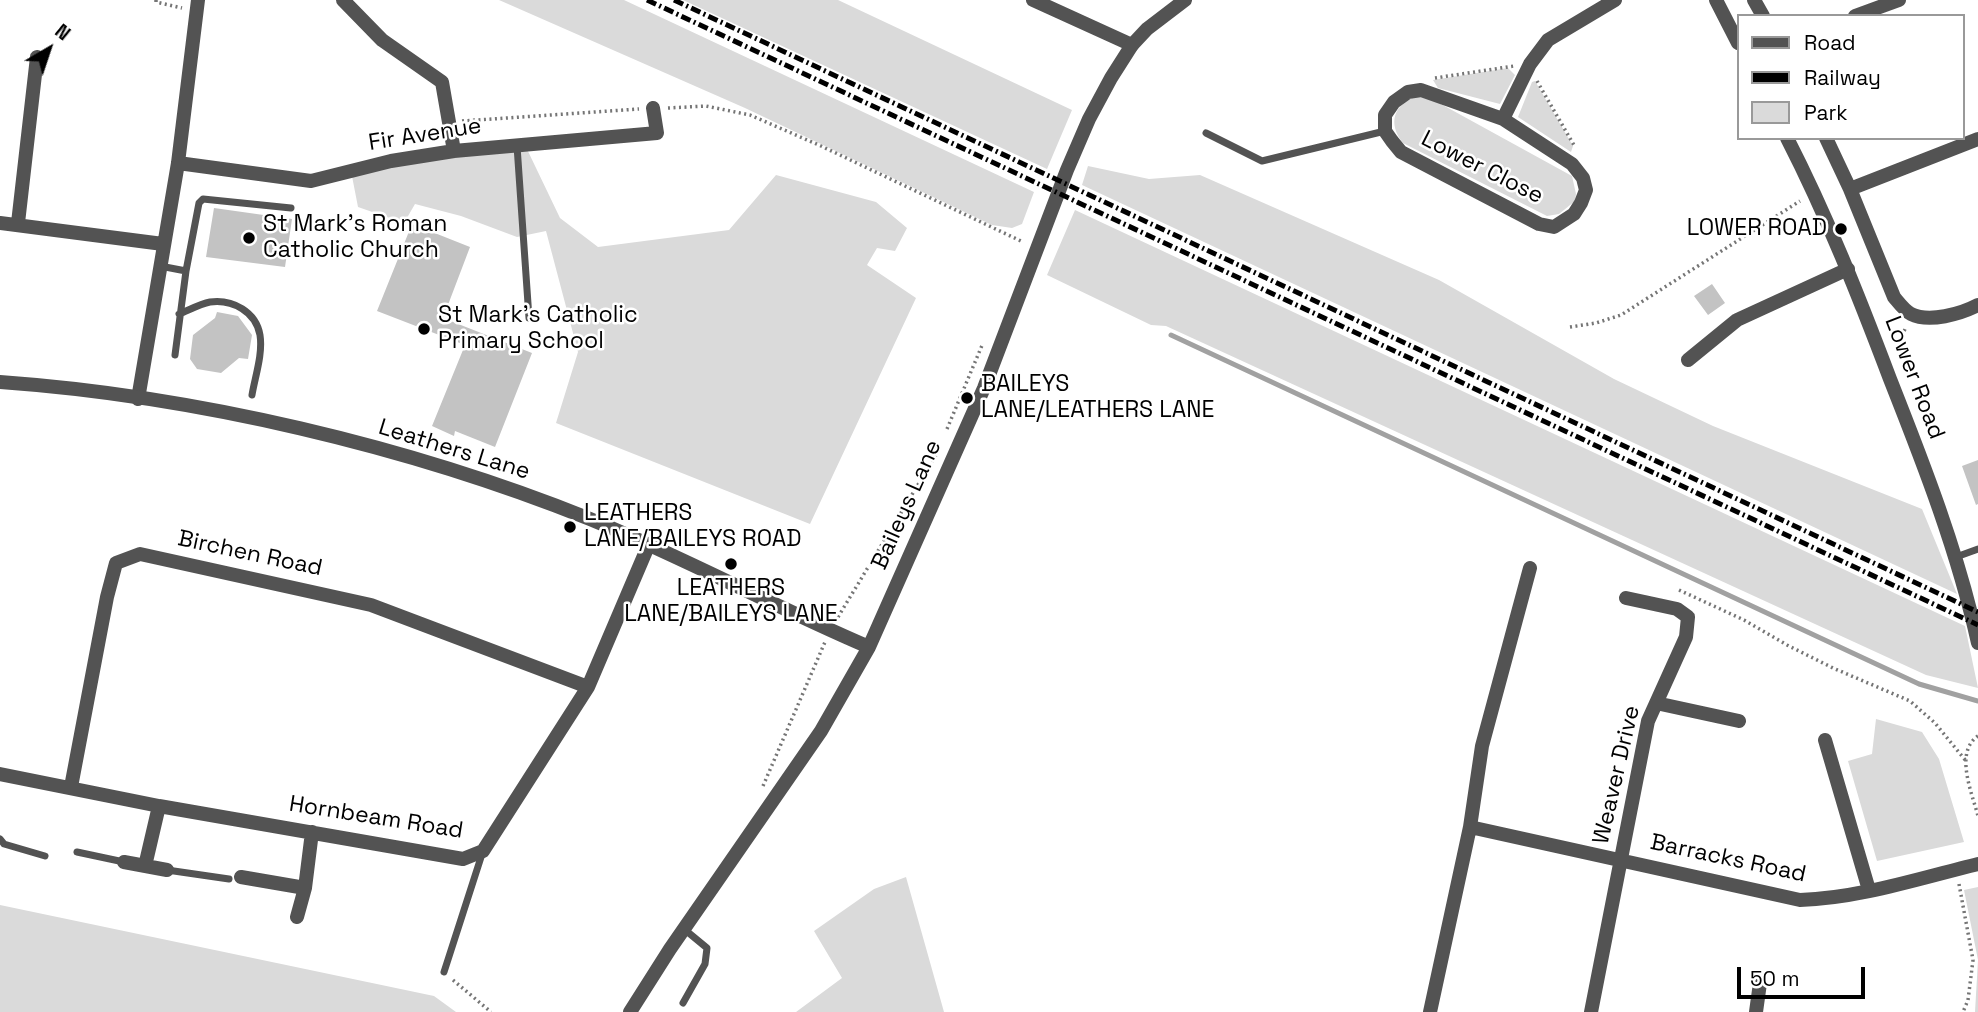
<!DOCTYPE html>
<html>
<head>
<meta charset="utf-8">
<style>
	body { margin:0 }
	#map { position:relative; width:1978px; height:1012px; overflow:hidden; background:#fff; font-family:"Space Grotesk",sans-serif }
	canvas { display:block }
	.legend { position:absolute; left:1737px; top:14px; width:228px; height:126px; box-sizing:border-box; background:#fff; border:2px solid #999; margin:0; padding:9px 12px; list-style:none; font-size:21px; color:#000 }
	.legend li { display:flex; align-items:center; gap:14px; height:35px }
	.legend b { width:35px; border:2px solid #999 }
	.north { position:absolute; left:14px; top:14px; width:70px; height:70px; -webkit-text-stroke:5px #fff; paint-order:stroke; rotate:39deg; font-size:19px; font-weight:700; line-height:28px; text-align:center; color:#000 }
	.north::after { content:''; display:block; margin:auto; width:24px; height:32px; background:#000; clip-path:polygon(50% 0,100% 100%,50% 72%,0 100%) }
	.scale { position:absolute; left:1737px; top:967px; width:128px; height:32px; box-sizing:border-box; border:4px solid #000; border-top:0; padding-left:9px; font-size:21px; line-height:24px; white-space:nowrap; color:#000; -webkit-text-stroke:5px #fff; paint-order:stroke }
</style>
</head>
<body>
<div id="map">
<canvas width="1978" height="1012"></canvas>
<ul class="legend">
<li><b style="height:9px;background:#535353"></b>Road</li>
<li><b style="height:9px;background:#000"></b>Railway</li>
<li><b style="height:19px;background:#dadada"></b>Park</li>
</ul>
<div class="north">N</div>
<div class="scale">50 m</div>
</div>
<script>
const ctx = document.querySelector('canvas').getContext('2d');
ctx.lineJoin = 'round';
function paint(path, color) { ctx.fillStyle = color; ctx.fill(path, 'evenodd'); }
function stroke(path, color, width, dash) { ctx.strokeStyle = color; ctx.lineWidth = width; ctx.lineCap = dash ? 'butt' : 'round'; ctx.setLineDash(dash || []); ctx.stroke(path); }
function drawText(font, color, halo, rows, align = 'center') {
  ctx.font = font + ' "Space Grotesk",sans-serif'; ctx.lineWidth = 5; ctx.setLineDash([]); ctx.textBaseline = 'middle'; ctx.strokeStyle = halo; ctx.fillStyle = color; for (const [text, x, y, turn = 0] of rows) {
    ctx.save(); ctx.translate(x, y); ctx.rotate((+turn || 0) * Math.PI / 180); ctx.textAlign = isNaN(turn) ? turn : align; if (halo) ctx.strokeText(text, 0, 0); ctx.fillText(text, 0, 0); ctx.restore();
  }
}
paint(new Path2D(`
	M499 0H624L1034 192 1022 224 1012 228 992 225 745 108Z
	M683 0H838L1072 110 1047 169Z
	M1508 68 1515 75 1500 104 1438 88 1433 80Z
	M1535 81 1573 146 1571 152 1518 117 1532 82Z
	M1417 96 1430 98 1572 176 1576 194 1575 201 1559 214 1547 216 1403 143C1387 123 1394 104 1417 96Z
	M525 145 560 218 598 247 729 230 776 175 876 202 907 228 895 251 877 248 867 265 916 298 810 524 556 423 578 352 546 231 517 237 461 216 415 204 404 223 358 207 351 171Z
	M1088 166 1149 179 1200 175 1439 280 1614 379 1713 426 1922 509 1957 594 1082 185Z
	M1075 210 1965 626 1978 688 1926 675 1166 326 1151 325 1047 275Z
	M1876 719 1922 732 1939 759 1964 842 1877 861 1848 761 1872 754Z
	M906 877 944 1012H796L842 978 814 931 874 889Z
	M1978 887V1012H1975L1978 960 1964 890Z
	M0 905 434 996 456 1012H0Z`), '#dadada');
stroke(new Path2D(`
	M1171 335 1919 684 1978 701`), '#a1a1a1', 5);
paint(new Path2D(`
	M214 208 292 219 285 267 206 257Z
	M412 224 470 247 443 318 532 353 495 447 455 431 454 436 432 426 465 345 377 311Z
	M1712 284 1725 303 1708 315 1694 296Z
	M217 312 238 316 252 335 248 359 239 358 221 373 197 369 190 359 193 335 215 318Z
	M1978 460V504L1976 505 1962 466Z`), '#c3c3c3');
stroke(new Path2D(`
	M156 0V2L182 8
	M1435 78 1514 66
	M1537 81 1575 147
	M668 108 706 106 750 115 821 146 1023 242
	M462 121 639 109
	M1570 327 1596 323 1621 315 1800 201
	M1902 336 1905 329
	M947 429 983 343
	M1679 590 1744 620 1787 645 1833 668 1910 701 1935 723 1966 761
	M838 617 936 455
	M1978 736C1954 752 1972 793 1978 816
	M763 786 825 642
	M1959 884 1973 960 1968 1000 1963 1012
	M453 980 491 1012`), '#757575', 3.5, [2, 3.5]);
stroke(new Path2D(`
	M1206 133 1262 161 1385 131
	M517 146 529 318
	M160 266 186 271 175 355
	M186 271 199 203 203 199 291 208
	M179 314C189 310 200 304 210 302 233 299 256 312 260 335 263 354 255 377 252 395
	M1956 557 1978 549
	M0 839 4 844 45 856
	M77 852 124 862
	M167 870 229 879
	M444 972 483 851
	M683 1003 705 964 707 948 684 929`), '#535353', 7);
stroke(new Path2D(`
	M343 0 382 40 442 82 454 151
	M1033 0 1132 45
	M1754 0 1763 16
	M1855 16 1899 0
	M1421 90 1503 119 1572 164 1583 178 1586 190 1581 203 1574 214 1554 227 1539 224 1401 152 1392 141 1385 131V115L1394 102 1408 92Z
	M1503 119 1530 64 1548 40 1615 0
	M1826 138 1850 189 1894 297C1899 303 1904 310 1911 314 1929 323 1961 314 1978 305
	M178 163 311 181 391 161 454 151 657 133 653 108
	M1850 189 1978 139
	M0 223 163 244
	M18 223 37 57
	M1688 360 1737 320 1848 269
	M138 399 178 163 198 0
	M1656 703 1739 721
	M1825 740 1869 890
	M0 774 159 806 463 859 483 851 588 687 649 544
	M71 787 107 597 116 563 140 554 371 605 588 687
	M1470 827 1800 900C1860 898 1920 878 1978 864
	M124 862 167 870
	M145 866 159 806
	M241 877 305 888
	M297 917 305 888 312 832
	M1430 1012 1470 827 1482 746 1530 568
	M1591 1012 1648 721 1686 637 1688 617 1677 609 1626 598
	M1756 1012 1760 983`), '#535353', 14);
stroke(new Path2D(`
	M1716 0 1738 43
	M1787 138C1827 216 1859 297 1890 379 1924 465 1958 552 1978 643
	M0 382C196 396 408 446 590 519 685 558 775 607 869 647
	M630 1012 670 949 821 731 869 647 984 388 1067 170 1089 119 1111 78 1132 45 1147 29 1185 0`), '#535353', 14);
stroke(new Path2D(`
	M647 0 1978 625
	M674 0 1978 612`), '#000', 5, [10, 3.5, 2, 3.5]);
for (const [x, y, r, color] of [
	[1841,229,7,"#000"],
	[249,238,7,"#000"],
	[424,329,7,"#000"],
	[967,398,7,"#000"],
	[570,527,7,"#000"],
	[731,564,7,"#000"]
]) { const dot = new Path2D(); dot.arc(x, y, r, 0, 2 * Math.PI); ctx.fillStyle = color; ctx.fill(dot); stroke(dot, '#fff', 2.5); }
drawText('23px', '#000', '#fff', [
	["Fir Avenue",425,135,-9],
	["Lower Close",1482,168,27],
	["Lower Road",1914,378,69],
	["Leathers Lane",454,450,17],
	["Baileys Lane",907,505,-66],
	["Birchen Road",250,554,12],
	["Weaver Drive",1617,775,-77],
	["Hornbeam Road",376,818,9],
	["Barracks Road",1728,859,12]
]);
drawText('23px', '#000', '#fff', [
	["St Mark's Roman",263,225],
	["Catholic Church",263,251],
	["LOWER ROAD",1827,229,"right"],
	["St Mark's Catholic",438,316],
	["Primary School",438,342],
	["BAILEYS",981,385],
	["LANE/LEATHERS LANE",981,411],
	["LEATHERS",584,514],
	["LANE/BAILEYS ROAD",584,540],
	["LEATHERS",731,589,"center"],
	["LANE/BAILEYS LANE",731,615,"center"]
], 'left');
</script>
</body>
</html>
